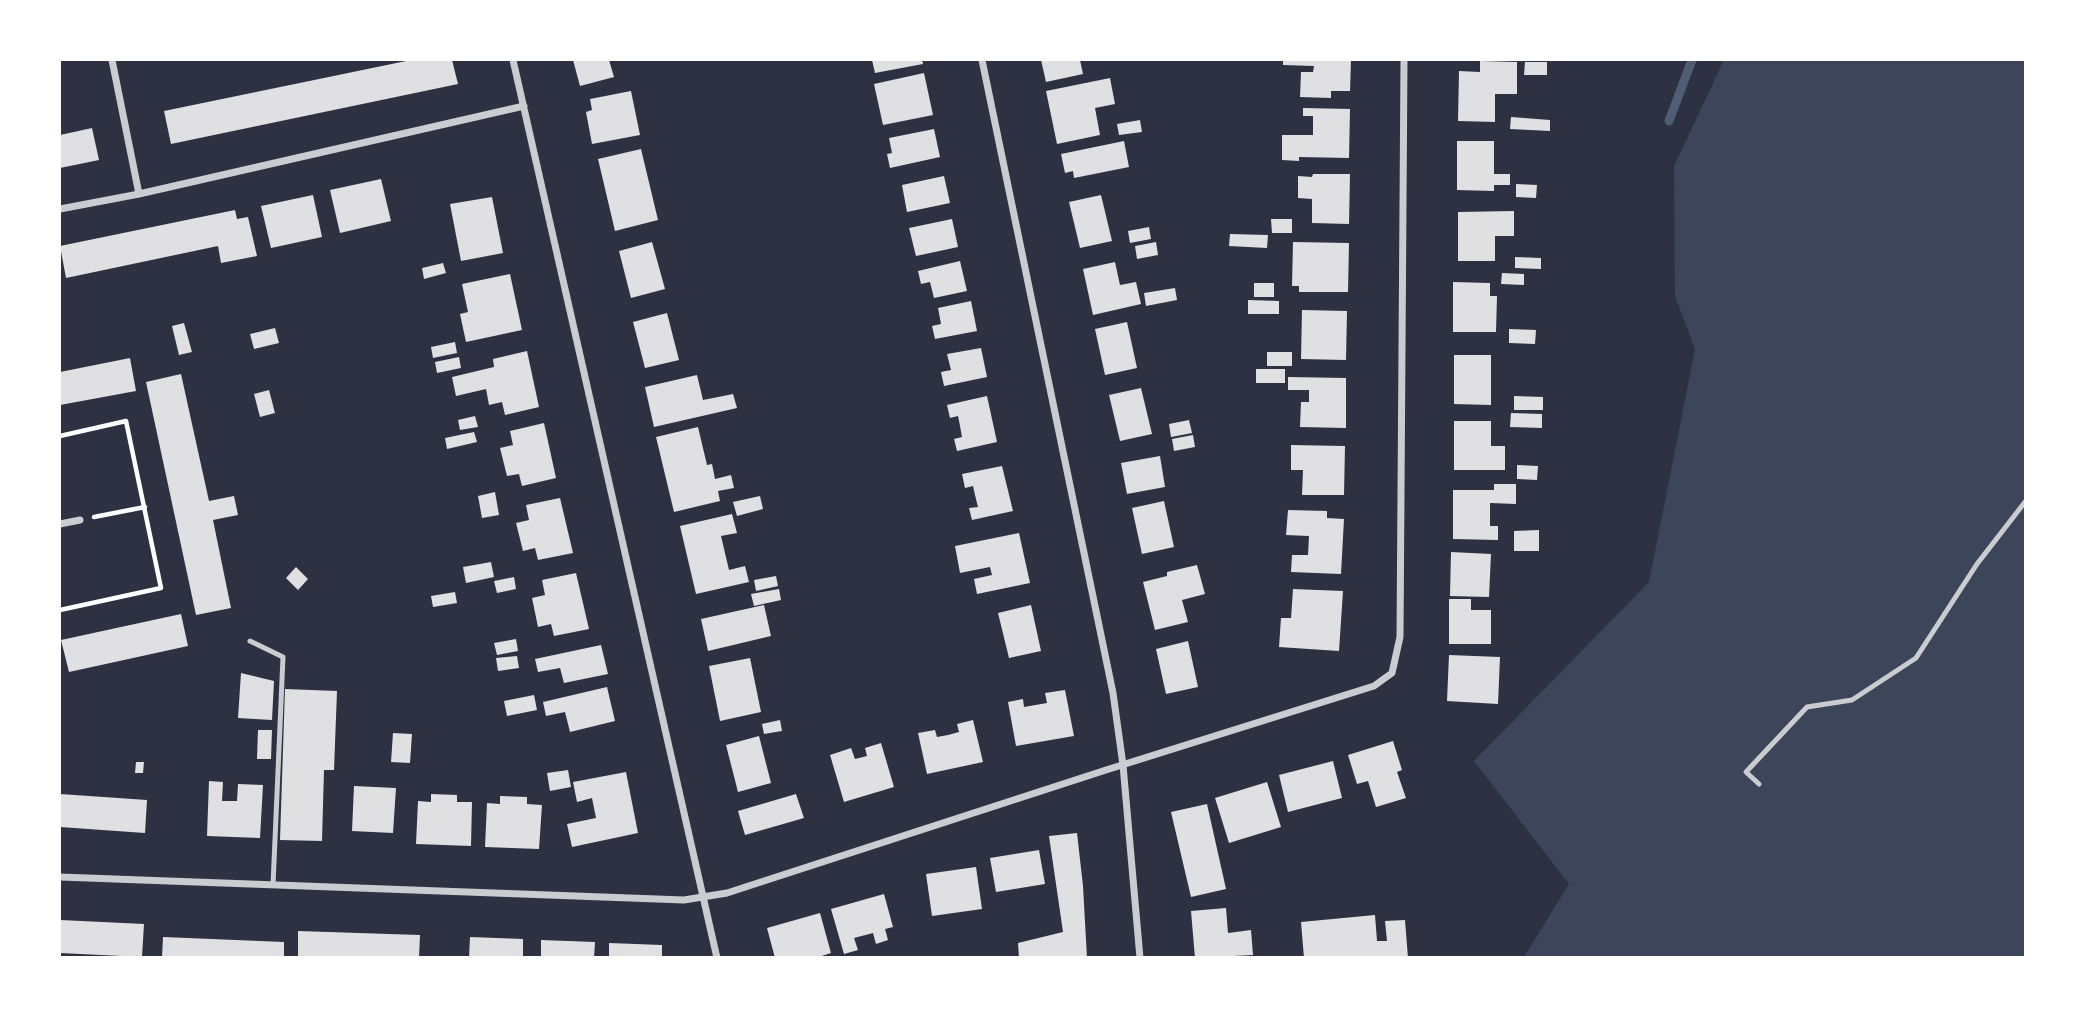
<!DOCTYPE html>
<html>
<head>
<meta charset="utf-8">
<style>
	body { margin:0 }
	#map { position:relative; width:2085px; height:1017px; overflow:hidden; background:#2d3142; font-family:Overpass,sans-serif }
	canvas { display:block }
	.frame { position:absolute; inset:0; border:61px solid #fff; pointer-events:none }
</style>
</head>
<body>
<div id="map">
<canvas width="2085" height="1017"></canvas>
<div class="frame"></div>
</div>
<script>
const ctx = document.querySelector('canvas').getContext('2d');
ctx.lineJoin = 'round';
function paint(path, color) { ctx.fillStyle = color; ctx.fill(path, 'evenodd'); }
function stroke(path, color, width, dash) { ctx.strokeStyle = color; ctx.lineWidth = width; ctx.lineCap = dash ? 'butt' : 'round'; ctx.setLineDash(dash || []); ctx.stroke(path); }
paint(new Path2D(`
	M1724 60H2025V957H1524L1569 884 1474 761 1649 582 1695 349 1675 296 1674 166Z`), '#3c4559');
stroke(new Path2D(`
	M1669 121 1692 60`), '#4f5d75', 9);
paint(new Path2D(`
	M411 60H452L458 84 171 144 164 111Z
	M573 60H609L614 77 580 86Z
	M872 60H922L923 64 875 73Z
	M1041 60H1080L1083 74 1046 82Z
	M1283 60H1351L1350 91H1331V98L1300 97 1301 72H1313L1314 66 1283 65Z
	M1480 61 1517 62V94H1495V122L1458 121 1459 71 1480 72Z
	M1525 62H1547V75H1524Z
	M924 73 933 115 883 125 874 84Z
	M1110 78 1115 104 1095 108 1100 135 1057 144 1046 91Z
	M631 91 640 135 592 144 586 112 592 110 590 99Z
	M1303 108 1350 109 1349 158 1299 157V161L1282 160V135H1313V116H1303Z
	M1511 117 1550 120V131L1510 129Z
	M1140 120 1142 132 1119 135 1117 124Z
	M92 128 99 160 60 168V135Z
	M934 129 940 157 890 168 887 154 892 153 889 138Z
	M1124 141 1129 167 1074 178 1073 171 1065 173 1061 154Z
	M1457 141H1494V174H1510V185H1494V191L1457 190Z
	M641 149 658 220 615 231 598 159Z
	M1313 174H1350L1349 224 1312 223V199L1298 198V176L1312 177Z
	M944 176 950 203 907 212 902 185Z
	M381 179 391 221 340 233 330 190Z
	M1516 184 1537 185 1536 198 1516 197Z
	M313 195 322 237 271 248 261 206Z
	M1101 195 1112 241 1080 248 1069 202Z
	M492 197 503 253 461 261 450 204Z
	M235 210 237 219 248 217 257 256 221 263 218 246 66 278 60 246Z
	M1514 211V236H1495V261H1458V212Z
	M952 219 958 247 916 256 909 228Z
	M1271 219H1292V233H1272Z
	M1149 227 1151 239 1130 243 1128 231Z
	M1230 234 1268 235 1267 248 1229 246Z
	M652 242 665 289 631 298 619 251Z
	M1156 242 1158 255 1137 259 1135 246Z
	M1293 242 1349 243 1348 292H1299V286H1292Z
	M1515 257 1541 258V269L1515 268Z
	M960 261 967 291 934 298 930 282 921 284 918 271Z
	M1115 262 1120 285 1136 282 1141 304 1093 315 1083 269Z
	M443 263 446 273 424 279 422 268Z
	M1502 273 1524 274V285L1501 284Z
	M510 274 522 330 466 342 460 314 468 312 462 284Z
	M1453 282 1490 283V296H1497L1496 332H1453Z
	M1254 283H1274V297H1254Z
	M1175 288 1177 300 1146 306 1144 293Z
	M1248 300 1279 301V314H1248Z
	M971 301 977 331 935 339 932 326 941 324 938 308Z
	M1302 310 1347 311 1346 360 1301 359Z
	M667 313 679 360 645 368 633 322Z
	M1127 322 1137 368 1105 375 1095 329Z
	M184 323 192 352 179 355 172 326Z
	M275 328 279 343 254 349 250 334Z
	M1509 329 1536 330 1535 344 1509 343Z
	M455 342 457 353 433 358 431 347Z
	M981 348 987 377 944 386 941 372 951 370 947 354Z
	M527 351 539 407 505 415 502 402 489 405 486 389 456 396 452 377 494 367 493 359Z
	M1267 352H1292V366H1267Z
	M1454 355H1491V405L1454 404Z
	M459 357 461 368 437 373 435 362Z
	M130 358 136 391 60 405V372Z
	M1256 369H1285V383H1256Z
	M181 374 209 501 234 496 238 515 213 520 231 608 196 615 146 382Z
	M697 375 703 400 733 394 737 408 654 427 645 387Z
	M1288 377 1346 378V428L1300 427 1301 402H1309V390H1288Z
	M1141 388 1152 434 1120 441 1109 395Z
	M269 390 275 413 260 417 254 394Z
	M987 396 997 442 957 451 954 439 962 437 960 426 958 416 950 418 947 405Z
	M1514 396 1543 397V410H1514Z
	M1511 413 1542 414V428L1510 427Z
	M475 416 478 427 460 430 458 420Z
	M1189 420 1192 433 1171 437 1169 424Z
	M1454 421H1491V446H1505V470H1454Z
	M544 423 556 478 522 486 519 474 507 476 500 448 513 445 510 431Z
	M698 427 707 465 712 464 715 479 731 475 734 488 718 491 720 501 674 512 656 437Z
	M474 432 477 442 447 449 445 438Z
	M1193 435 1195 447 1174 451 1172 439Z
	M1291 445 1345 446 1344 495H1302L1303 470H1291Z
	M1160 456 1165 487 1127 494 1121 463Z
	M1517 465 1538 466 1537 480 1517 479Z
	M1002 466 1013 511 972 520 969 508 978 507 975 495 973 486 965 488 962 474Z
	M1494 484H1516V504L1490 503V526H1498V540L1453 539V490H1494Z
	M495 492 499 515 482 518 478 496Z
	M760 496 763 509 737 516 733 502Z
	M560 498 573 553 538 560 535 548 523 551 516 523 529 520 526 505Z
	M1164 501 1174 547 1142 554 1132 508Z
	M1288 510 1327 511V518L1344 519 1341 574 1291 572 1292 555H1308L1309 536 1286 535Z
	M732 514 737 533 721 536 729 570 745 566 749 582 696 594 680 526Z
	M1539 530V551H1514V531Z
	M1019 533 1030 583 977 594 974 579 992 575 990 567 960 573 955 546Z
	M1451 552 1491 554 1489 597 1450 596Z
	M491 562 494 577 466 583 463 567Z
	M1197 565 1205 594 1182 600 1188 622 1155 630 1143 582 1167 576V572Z
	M296 567 308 579 298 590 286 578Z
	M576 573 589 629 554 636 551 624 538 627 532 598 545 595 542 580Z
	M776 576 778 586 756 591 754 580Z
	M514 577 516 589 497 593 494 581Z
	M779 589 781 600 754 606 751 594Z
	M1293 589 1343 591 1339 651 1279 647 1281 618H1291Z
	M455 592 457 603 433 607 431 596Z
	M1449 599H1471V610H1491V644H1449Z
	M764 605 771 636 708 651 701 619Z
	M1031 605 1041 651 1009 658 998 613Z
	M181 614 188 646 69 672 61 640Z
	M516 639 518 651 497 655 494 643Z
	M1188 641 1198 687 1166 694 1156 649Z
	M601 645 608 674 564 683 560 668 538 672 535 659Z
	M1449 655 1500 657 1498 704 1447 701Z
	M517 656 519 668 498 671 496 658Z
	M750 658 761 712 720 721 709 666Z
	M241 673 274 681 272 720 238 718Z
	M607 687 615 721 570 732 565 712 546 716 543 702Z
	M285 689 337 691 334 770H324L322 841 280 840Z
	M1065 690 1074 736 1016 746 1008 702 1023 699 1024 707 1047 703 1045 693Z
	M534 695 537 710 507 716 504 701Z
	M780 720 782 731 764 734 762 724Z
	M973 720 983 762 927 774 918 733 935 730 937 737 948 735 959 732 957 724Z
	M258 730H272L271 759H257Z
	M393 733 412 734 410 763 391 762Z
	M759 736 771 783 738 792 726 745Z
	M1393 741 1402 770 1397 772 1406 798 1376 807 1368 781 1357 784 1348 755Z
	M881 743 894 787 844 802 830 755 851 748 855 759 867 756 865 748Z
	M1333 761 1342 798 1288 812 1279 775Z
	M136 762H144L143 773H135Z
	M568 770 571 787 550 791 547 773Z
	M626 772 638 833 572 847 567 824 596 818 592 798 577 802 573 782Z
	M209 781 223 782 222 801H237L238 784 263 785 260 838 207 836Z
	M1267 782 1281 827 1229 843 1215 798Z
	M354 786 396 788 393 833 352 831Z
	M60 794 147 800 145 833 60 827Z
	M431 794 457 795V802H472L471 846 416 844 418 801 431 802Z
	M796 794 804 818 745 835 738 811Z
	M500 796 527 797V804L542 805 539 849 485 847 487 803 500 804Z
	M1207 804 1226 889 1191 897 1171 812Z
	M1077 833 1083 886 1087 958H1019L1018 943 1063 932 1049 836Z
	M1039 850 1045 884 996 892 990 858Z
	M976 867 982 909 932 916 926 874Z
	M884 894 893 927 885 929 888 940 876 944 873 933 854 938 858 950 844 954 831 909Z
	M1226 908 1228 933 1251 930 1253 955 1195 958 1191 911Z
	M820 913 831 953 815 958H775L767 928Z
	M1375 915 1377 941H1387L1385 921 1405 920 1408 958H1304L1301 922Z
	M60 920 144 924 142 957 60 953Z
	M298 931 420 935 419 958H298Z
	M163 937 284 942V958H162Z
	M470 937 523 939V958H469Z
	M541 940 595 942 594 958H541Z
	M609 943 662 945V958H609Z`), '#e0e0e3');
stroke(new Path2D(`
	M60 436 126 421 161 588 60 610
	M94 517 145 507`), '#fff', 4.5);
stroke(new Path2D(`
	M250 641 283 657 273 885
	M1759 784 1746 772 1807 707 1852 700 1916 658 1977 564 2025 502`), '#caccd0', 5);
stroke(new Path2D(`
	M112 60 139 194
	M513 60 717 958
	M982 60 1113 693 1123 765 1140 958
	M60 209 139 194 524 106
	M60 524 80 520
	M60 877 684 900 727 893 1106 770 1374 686 1392 673 1400 637 1404 60`), '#caccd0', 7);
</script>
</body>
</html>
